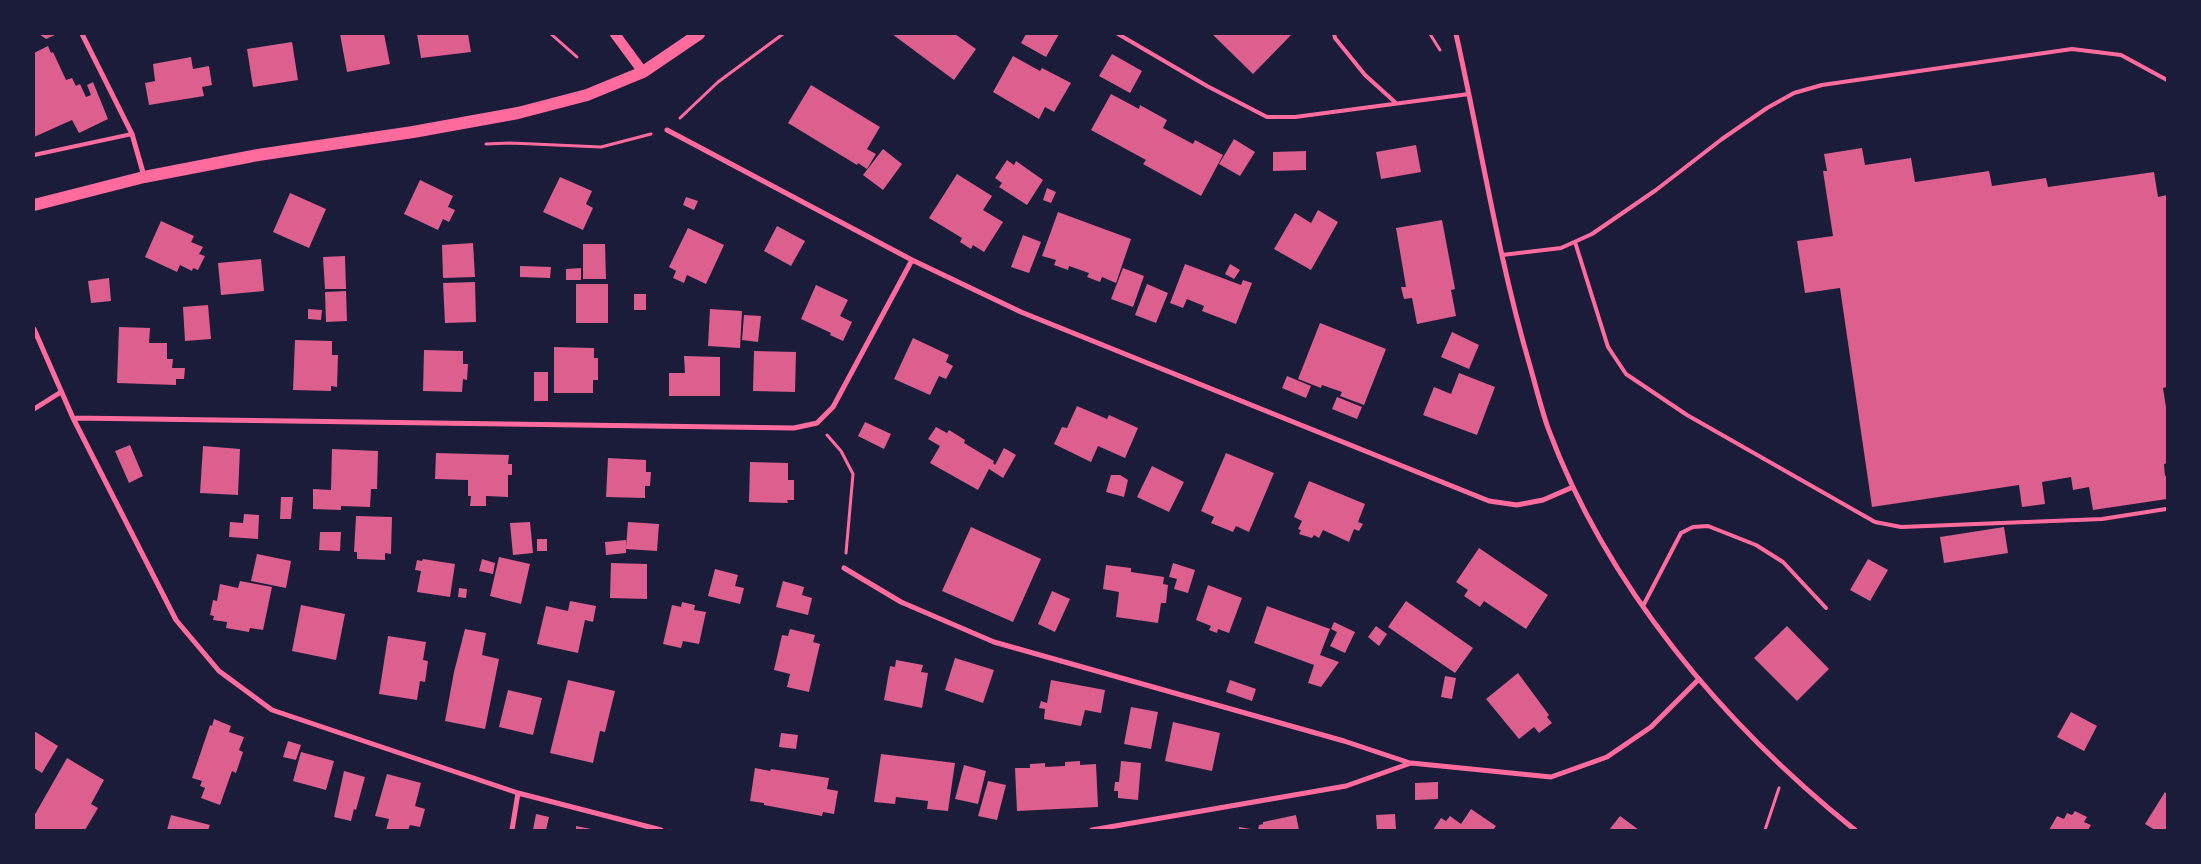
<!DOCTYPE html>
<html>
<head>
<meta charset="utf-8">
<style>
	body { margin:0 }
	#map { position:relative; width:2201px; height:864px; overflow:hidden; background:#1b1b3a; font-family:"PT Sans",sans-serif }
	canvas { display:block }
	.frame { position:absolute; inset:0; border:35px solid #1b1b3a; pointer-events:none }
</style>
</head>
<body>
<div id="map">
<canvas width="2201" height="864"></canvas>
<div class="frame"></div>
</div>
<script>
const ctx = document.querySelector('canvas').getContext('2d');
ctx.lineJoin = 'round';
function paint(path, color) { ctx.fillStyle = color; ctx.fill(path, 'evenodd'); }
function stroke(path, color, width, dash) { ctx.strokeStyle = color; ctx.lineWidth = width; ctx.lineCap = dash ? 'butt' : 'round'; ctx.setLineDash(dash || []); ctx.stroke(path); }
paint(new Path2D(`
	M39 34H57L46 39Z
	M340 34H384L390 64 347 72Z
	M417 34H468L471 52 421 58Z
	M892 34H955L976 49 954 80Z
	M1026 34H1059L1046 57 1021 43Z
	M1212 34H1292L1253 74Z
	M292 42 298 80 253 87 247 49Z
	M48 46 51 53 53 52 66 80 72 78 76 86 80 84 86 97 91 95 87 85 93 82 108 119 79 133 72 120 34 137V53Z
	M1112 54 1142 71 1130 93 1099 76Z
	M1013 56 1040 71 1042 68 1071 83 1054 112 1045 107 1039 119 993 92Z
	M191 57 193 69 209 66 212 85 202 87 204 96 149 105 145 83 155 81 153 64Z
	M811 85 880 127 867 149 876 154 867 169 858 163 857 165 788 123Z
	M1111 94 1139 109 1140 105 1167 120 1163 128 1193 144 1195 140 1223 155 1201 196 1143 164 1146 160 1091 130Z
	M1234 139 1255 152 1240 176 1219 164Z
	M1416 145 1421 172 1381 179 1376 152Z
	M1862 148 1865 165 1911 158 1915 182 1989 171 1992 186 2046 178 2048 187 2154 172 2158 197 2167 195V387L2163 388 2167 414V463L2164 464 2165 476 2167 475V499L2093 510 2089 487 2073 490 2071 477 2042 482 2045 504 2022 507 2019 485 1872 507 1840 288 1805 293 1797 241 1833 236 1823 171H1827L1824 154Z
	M883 149 902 164 883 190 863 175Z
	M1306 151V170L1273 171V152Z
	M1007 160 1014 165 1016 161 1043 180 1027 205 999 187 1002 183 995 178Z
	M957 174 992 196 983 210 1003 222 984 252 973 245 971 249 960 242 962 238 929 218Z
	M560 177 592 191 586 204 593 208 583 230 543 212Z
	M420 180 453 196 448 207 455 210 449 222 443 219 438 230 404 214Z
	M1047 188 1056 192 1051 203 1043 200Z
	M290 193 326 209 309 248 273 232Z
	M686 197 698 201 694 210 683 205Z
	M1318 210 1338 222 1311 270 1274 249 1295 213 1311 223Z
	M1058 212 1131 239 1116 283 1102 277 1100 282 1087 277 1089 273 1069 266 1068 270 1054 265 1056 260 1042 256Z
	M1442 220 1455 289 1451 290 1456 316 1417 324 1412 298 1404 299 1401 287H1406L1396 228Z
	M161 221 194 236 191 242 203 247 199 254 205 256 198 270 193 268 192 271 180 265 177 272 145 257Z
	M777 226 805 241 791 266 764 251Z
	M688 228 724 245 706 284 687 275 684 283 673 278 676 271 669 267Z
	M1023 235 1041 242 1029 273 1011 267Z
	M473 243 475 277 443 278 442 245Z
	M583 244H605L606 279H583Z
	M345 256 346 289H325L323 257Z
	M261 259 264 291 221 295 218 263Z
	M1185 264 1241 285 1243 280 1252 283 1236 324 1202 311 1204 306 1187 299 1183 308 1170 303Z
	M1230 264 1240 270 1234 279 1225 274Z
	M520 266 551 267 550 278 520 277Z
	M581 268V280H566V269Z
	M1123 268 1144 276 1133 307 1111 299Z
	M109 278 111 301 91 303 88 281Z
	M475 282 476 322 445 323 443 283Z
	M576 284H608V323H576Z
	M1147 284 1168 293 1156 323 1135 315Z
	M816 285 848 300 840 316 852 322 843 341 830 335 831 333 801 319Z
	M346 291 347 321 326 322 325 292Z
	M634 294H646V310H634Z
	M208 305 211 339 185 341 183 307Z
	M308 309 322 310 321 320 308 319Z
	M710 309 742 311 740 348 708 346Z
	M744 315 761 316 758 342 742 340Z
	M1320 323 1386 349 1364 405 1340 396 1342 392 1322 385 1321 388 1298 379Z
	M119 327 150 328 149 343H167V359H173L172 368H185L184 379H176V385L117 383Z
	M1452 332 1479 345 1469 369 1441 357Z
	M913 338 949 355 946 362 953 366 946 379 939 376 930 395 894 379Z
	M295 340 332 341V355H338L337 387 331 386V391L293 390Z
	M554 347 594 348V358H598V380H593V393H554Z
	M424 350 463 351V364H468L467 380 463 379 462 392 423 391Z
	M754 351 796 352 795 392 753 391Z
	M684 356 720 357V396H669V373H685Z
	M534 372H548V401H534Z
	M1459 373 1495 387 1477 435 1423 415 1434 387 1451 394Z
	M1287 376 1311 386 1306 398 1282 388Z
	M1337 397 1362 407 1357 419 1332 409Z
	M1077 406 1107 419 1109 415 1138 428 1125 458 1098 446 1091 462 1054 444 1062 427 1067 428Z
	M865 422 891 434 884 449 858 436Z
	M936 427 947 433 949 430 965 440 964 443 994 461 993 463 995 465 1004 448 1016 455 1003 478 989 469 978 490 930 463 940 446 928 439Z
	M130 445 143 476 129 483 115 451Z
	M203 446 240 449 238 495 200 493Z
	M332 449 378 451 377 489H371L370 507 341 506V510L313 509V489L331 490Z
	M436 453 509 455 508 464H512V475H508V497L486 496V506H470L471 496H468V480L435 479Z
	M1226 453 1274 473 1249 532 1236 526 1233 532 1211 523 1214 517 1201 511Z
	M608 458 646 460V472H651L650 486H645V498L606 497Z
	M750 462 788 463V480H794V500H787L788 503 749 502Z
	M1152 466 1184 482 1169 512 1137 497Z
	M1111 475H1120L1128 480 1124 497 1106 492Z
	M1309 481 1365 504 1358 522 1363 524 1359 531 1354 529 1349 542 1323 530 1319 538 1314 535 1312 538 1299 534 1301 530 1298 529 1302 521 1294 517Z
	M281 497H293L291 519H280Z
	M244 514 259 515 258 539 229 537 230 522 243 523Z
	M356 516 392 517 391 554 385 553V560L357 559V552H354Z
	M530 522 533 553 513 555 510 523Z
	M628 522 659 524 657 551 626 549V553L606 555 605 542 626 540V547Z
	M971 527 1041 559 1013 622 942 591Z
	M2004 527 2008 553 1944 563 1940 537Z
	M320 532H341L340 551 319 550Z
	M537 539H547V551H537Z
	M1479 548 1548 595 1526 629 1484 601 1480 607 1464 596 1468 590 1456 582Z
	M257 554 291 561 286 588 251 581Z
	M499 557 530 564 521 604 490 596Z
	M423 559 455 564 450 597 417 592 421 571 415 570 417 560 422 561Z
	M482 559 495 563 493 574 479 571Z
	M1868 559 1888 570 1870 601 1850 590Z
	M611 563 647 564V599L610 598Z
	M1173 563 1195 570 1188 593 1174 589 1177 579 1169 577Z
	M1106 565 1131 568V572L1164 577 1163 584 1168 585 1166 603H1161L1158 623 1116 617 1119 592 1103 589Z
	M715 569 738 575 735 586 744 588 740 604 708 596Z
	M240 581 272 587 263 630 250 628 249 632 226 628 227 622 213 620 214 616 210 615 213 600 217 601 220 584 238 588Z
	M783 581 804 587 802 595 812 598 808 615 776 607Z
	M1208 585 1242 598 1229 633 1218 629 1217 633 1209 630 1211 626 1196 620Z
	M459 588 467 589 466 598 458 597Z
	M1052 591 1070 599 1055 632 1038 624Z
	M570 601 596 606 593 622 585 620 578 653 537 644 546 606 568 611Z
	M1406 601 1473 648 1455 673 1388 627Z
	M682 602 695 605 694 610 706 612 699 644 683 641 681 648 663 644 672 605 681 607Z
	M301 605 345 614 336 660 292 651Z
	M1267 606 1330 629 1320 655 1339 662 1321 687 1308 683 1314 665 1254 643Z
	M1334 622 1355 632 1345 653 1330 646 1337 632 1331 629Z
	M1376 626 1387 634 1379 646 1368 637Z
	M1787 626 1829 669 1797 701 1754 658Z
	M465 629 486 633 482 655 499 659 485 729 445 721 454 672Z
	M790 629 815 635 813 642 820 644 809 692 787 687 790 674 774 670 782 635 788 636Z
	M388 636 426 642 423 660 428 661 425 682 420 681 417 700 379 694Z
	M955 658 994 670 983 703 945 690Z
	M896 660 923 665 921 672 928 673 922 708 884 700 890 666 895 667Z
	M1518 673 1549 715 1547 717 1552 723 1539 733 1534 727 1519 739 1486 699Z
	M1445 676 1456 678 1452 699 1441 697Z
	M568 680 615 691 605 732 600 731 593 763 550 753Z
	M1051 680 1105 690 1101 713 1085 710 1081 726 1044 719 1045 709 1039 708 1041 701 1047 703Z
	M1230 680 1256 689 1252 701 1226 692Z
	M508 690 542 698 533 735 499 727Z
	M1131 707 1158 712 1151 749 1124 744Z
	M2071 712 2097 726 2084 751 2057 737Z
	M214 719 231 726 229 732 244 737 239 750 243 752 236 773 232 771 220 805 201 798 205 788 200 786 202 781 192 778 210 725 212 726Z
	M1173 722 1220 733 1212 771 1165 761Z
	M34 731 58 746 42 773 34 768Z
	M781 733 798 735 796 749 779 747Z
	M288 741 301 745 296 760 283 757Z
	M301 752 334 761 326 790 293 781Z
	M881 754 955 763 948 811 927 809 928 801 896 797 895 804 874 802Z
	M67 758 104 780 91 804 98 808 85 830H34V816Z
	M1080 761V765L1096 764 1098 807 1017 811 1015 768H1030V764L1045 763V767L1065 766V762Z
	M1121 761 1141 763 1138 800 1118 798V791H1114L1115 782H1119Z
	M964 765 986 771 978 804 955 799Z
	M755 768 770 771 771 769 829 778 827 789 838 791 834 814 823 812 822 816 764 805V803L750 801Z
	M344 771 365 777 356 810 354 809 351 821 334 817Z
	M387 774 421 783 415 806 425 809 420 827 410 825 408 830H386L389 819 375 816Z
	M988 781 1006 785 997 820 978 816Z
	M1438 782V799L1415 800V783Z
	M2165 792 2167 794V830H2155L2145 824Z
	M1471 809 1496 826 1493 830H1433L1441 818 1446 821 1450 816 1461 824Z
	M2075 811 2087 817 2084 822 2091 825 2088 830H2049L2057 816 2064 819 2067 813 2072 815Z
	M536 814 549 817 546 830H533Z
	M1395 814 1396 830H1377L1376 815Z
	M171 815 210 825 208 830H167Z
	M1296 815 1299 830H1258L1259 825 1263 824V822Z
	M1620 816 1639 830H1609Z
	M576 826 591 829V830H576Z
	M1239 827 1251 829V830H1239Z`), '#dd5f8e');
stroke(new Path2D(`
	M551 34 577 57
	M1430 34 1440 50
	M680 118 718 82 783 34
	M486 144 510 143 601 147 651 134
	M827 435 841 451 853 474 846 553
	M1765 830 1779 788`), '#ff6b9d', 3);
stroke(new Path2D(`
	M1118 34 1207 86 1267 117H1295L1469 94
	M1334 34 1335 38 1365 75 1396 103
	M34 155 132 134
	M1575 242 1608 347 1626 374 1687 415 1875 522 1901 527 2102 519 2166 509
	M1502 255 1561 248 1592 234 1656 190 1722 139 1767 108 1794 93 1822 85 2072 49 2121 55 2167 80
	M1643 606 1681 533 1693 527 1708 526 1756 545 1783 562 1826 608`), '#ff6b9d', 4);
stroke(new Path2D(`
	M82 34 132 134 144 176
	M1456 34C1481 145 1498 257 1530 366 1536 387 1541 408 1548 428 1607 587 1724 725 1855 830
	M667 130 912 260 1021 312 1489 501 1517 505 1543 500 1573 487
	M34 329 73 418 176 620 219 671 272 710 518 793 661 830
	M34 409 61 392
	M73 418 794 428 817 423 833 407 912 260
	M844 568 901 602 994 642 1344 741 1410 763
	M512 830 518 793
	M1092 830 1346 786 1411 763 1551 777 1607 757 1651 727 1699 679`), '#ff6b9d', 5);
stroke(new Path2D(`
	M615 34 643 72`), '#ff6b9d', 10);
stroke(new Path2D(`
	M34 205 144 177 258 155 413 132 518 113 587 95 643 72 699 34`), '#ff6b9d', 12);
</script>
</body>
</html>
